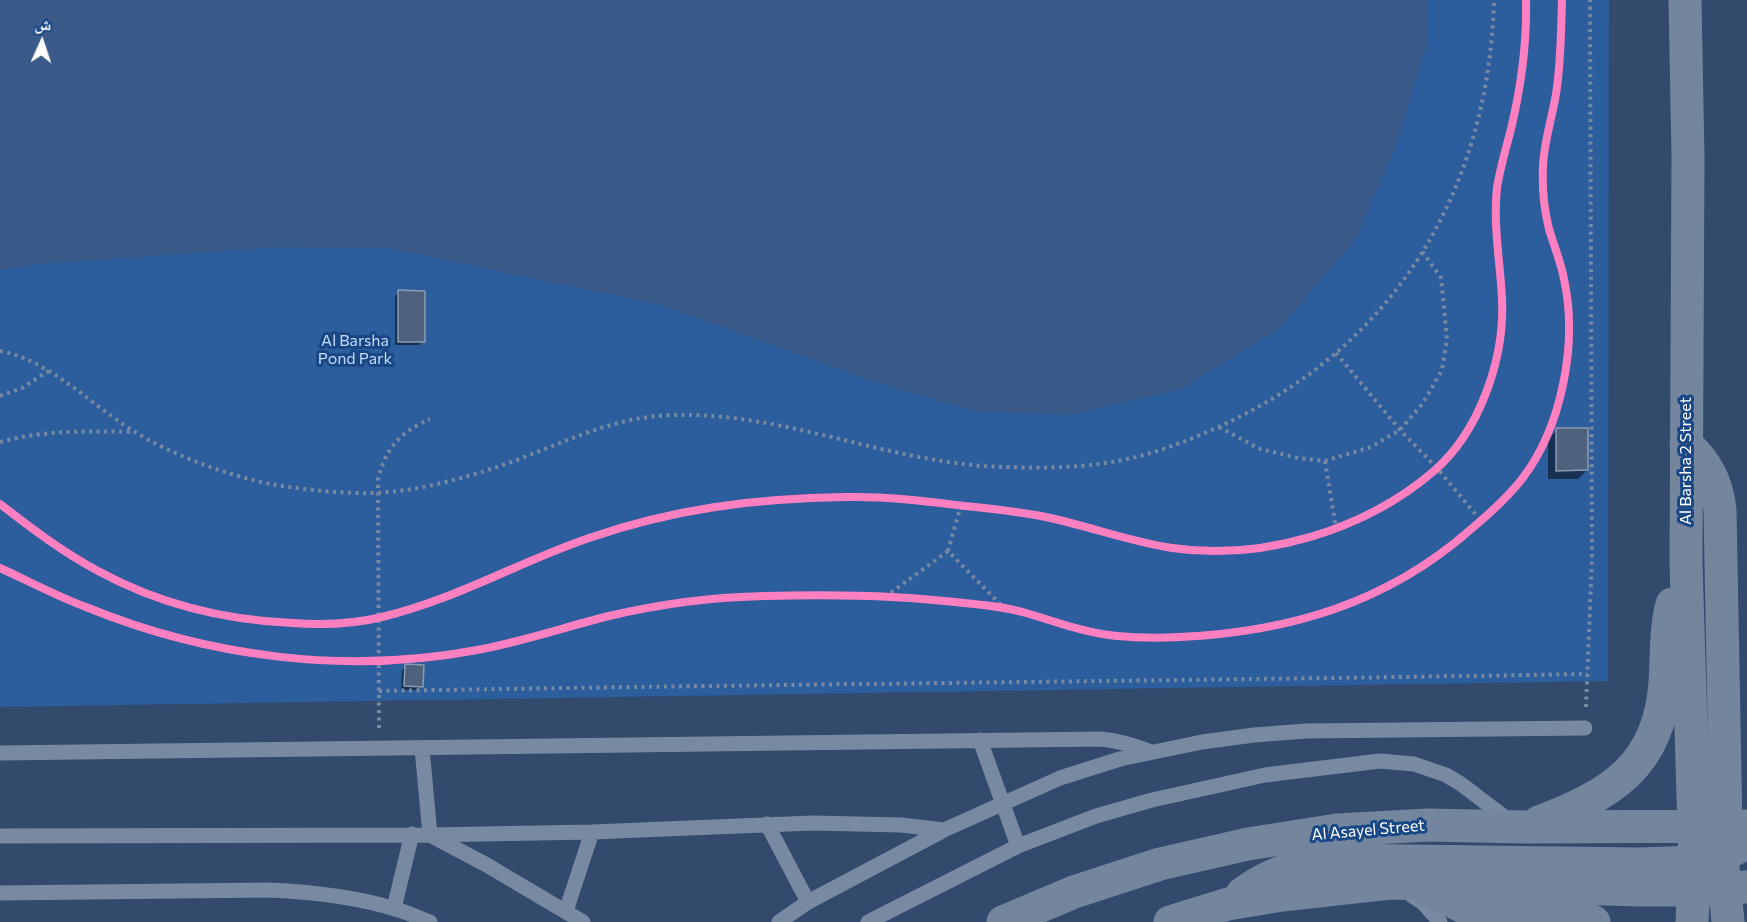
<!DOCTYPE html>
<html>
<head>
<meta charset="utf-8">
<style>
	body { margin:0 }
	#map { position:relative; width:1747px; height:922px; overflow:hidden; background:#324a6c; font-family:Commissioner,"Noto Naskh Arabic",sans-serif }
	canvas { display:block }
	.north { position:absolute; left:12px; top:12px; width:60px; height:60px; -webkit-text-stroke:4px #194785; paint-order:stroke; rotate:3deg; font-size:16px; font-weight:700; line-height:24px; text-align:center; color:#fff }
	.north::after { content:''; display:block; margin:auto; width:21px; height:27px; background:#fff; clip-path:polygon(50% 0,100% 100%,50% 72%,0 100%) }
</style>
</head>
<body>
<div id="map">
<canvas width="1747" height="922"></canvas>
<div class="north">ش</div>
</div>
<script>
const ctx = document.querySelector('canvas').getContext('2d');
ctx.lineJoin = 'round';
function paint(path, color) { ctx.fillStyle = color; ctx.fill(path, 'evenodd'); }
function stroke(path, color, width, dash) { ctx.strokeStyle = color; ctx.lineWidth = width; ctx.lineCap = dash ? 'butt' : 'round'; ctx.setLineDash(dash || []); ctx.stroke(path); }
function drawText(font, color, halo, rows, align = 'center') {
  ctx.font = font + ' Commissioner,sans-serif'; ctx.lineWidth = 6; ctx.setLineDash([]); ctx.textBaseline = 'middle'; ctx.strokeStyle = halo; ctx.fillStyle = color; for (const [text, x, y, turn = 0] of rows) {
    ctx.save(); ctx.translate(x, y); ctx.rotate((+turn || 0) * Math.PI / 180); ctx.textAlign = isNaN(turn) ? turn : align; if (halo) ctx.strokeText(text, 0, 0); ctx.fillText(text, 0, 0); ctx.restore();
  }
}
paint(new Path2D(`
	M0 0H1609L1608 681 0 707Z`), '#2c5d9c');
paint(new Path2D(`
	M0 0H1427L1428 40 1395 148 1355 240 1279 329 1180 389 1072 415 973 411 875 382 661 305 392 249 278 247 38 264 0 270Z`), '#3a5b89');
paint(new Path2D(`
	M399 292 423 341 419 345H395V296Z
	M1557 430 1587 470 1578 479H1548V439Z
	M406 666 421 686 417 690H401L402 670Z`), '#0007');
const building = new Path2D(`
	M398 290 425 291V342H398Z
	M1556 428H1588V470L1556 471Z
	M405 664 424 665 423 687 404 686Z`);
paint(building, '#4e627d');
stroke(building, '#8c9bb0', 1.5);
stroke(new Path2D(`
	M0 351C49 360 90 404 132 430 171 455 231 477 276 485 309 490 343 494 376 493 416 491 462 479 500 466 558 446 611 416 674 415 787 412 893 465 1006 467 1039 468 1074 468 1106 463 1152 456 1194 439 1235 419 1402 337 1489 183 1494 0
	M1336 353 1400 430 1437 468 1481 521
	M0 396 22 388 48 371
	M1219 427 1260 449 1298 458 1325 461 1371 447 1400 430 1423 403 1442 370 1447 339 1441 278 1422 251
	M0 442C44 430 88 431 133 432
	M1325 461 1336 528
	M961 505 948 551 1004 608
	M885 597 948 551
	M379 691C782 684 1184 681 1587 674
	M1586 707 1592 559 1590 0
	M379 728 378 479C386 448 400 432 430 419`), '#788aa2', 4, [3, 4.5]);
stroke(new Path2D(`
	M980 740 1018 846
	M422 748 430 835 485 864 583 922
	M0 753 1101 739C1120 741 1134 745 1151 752
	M767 824 808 902
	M0 836 430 835 592 832 813 823 901 825 944 830
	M0 893 269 890C311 892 354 896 395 909 407 912 419 918 430 922
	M1411 895 1423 903 1440 922
	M394 908 412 834
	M566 911 592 832
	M779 922 808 902 944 830 1060 778 1120 759 1202 742 1254 735 1306 731 1585 728
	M868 922 1018 846 1096 816 1152 800 1265 775 1380 761 1414 764 1446 775 1461 784 1511 822`), '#788aa2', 15);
stroke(new Path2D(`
	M1685 0 1688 157 1686 562 1695 862 1692 922
	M1686 444C1707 463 1717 482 1720 510L1726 827 1727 839 1729 848
	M1539 822C1611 795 1660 765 1665 682 1667 655 1665 630 1672 604
	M1723 867 1728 922
	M1426 888 1471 911 1482 913C1519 914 1558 912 1594 922
	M1242 894C1267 874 1297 865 1328 860L1640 864 1695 862 1719 857 1747 843
	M1003 922 1074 892 1160 864 1248 844 1337 830 1428 825 1523 827 1747 826
	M1170 922 1228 904 1282 895 1390 883 1640 890H1694L1747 887`), '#73869e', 33);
stroke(new Path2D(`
	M0 504C32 529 64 553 100 572 159 604 226 620 292 623 321 625 354 624 382 617 454 600 519 562 589 538 673 509 756 498 845 497 886 496 925 501 965 506 995 509 1025 512 1055 519 1094 528 1132 542 1172 548 1262 561 1364 531 1434 471 1480 431 1505 358 1502 298 1500 261 1493 225 1497 188 1500 168 1506 149 1511 129 1521 87 1527 43 1526 0
	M0 568C29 581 56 596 86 607 208 657 346 675 477 650 521 642 565 627 609 616 660 604 712 597 765 596 831 594 898 595 964 603 985 605 1006 607 1026 613 1057 622 1085 633 1117 636 1138 638 1159 638 1180 637 1289 632 1387 603 1470 530 1488 515 1507 498 1522 479 1562 427 1578 343 1564 279 1561 262 1554 246 1549 229 1544 209 1542 187 1543 166 1544 142 1552 118 1556 94 1561 63 1561 31 1562 0`), '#ff80c0', 8);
drawText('16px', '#c4dbf9', '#194785', [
	["Al Barsha",355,341],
	["Pond Park",355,359]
]);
drawText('16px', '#fff', '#194785', [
	["Al Barsha 2 Street",1686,461,-90],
	["Al Asayel Street",1368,830,-5]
]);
</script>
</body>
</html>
